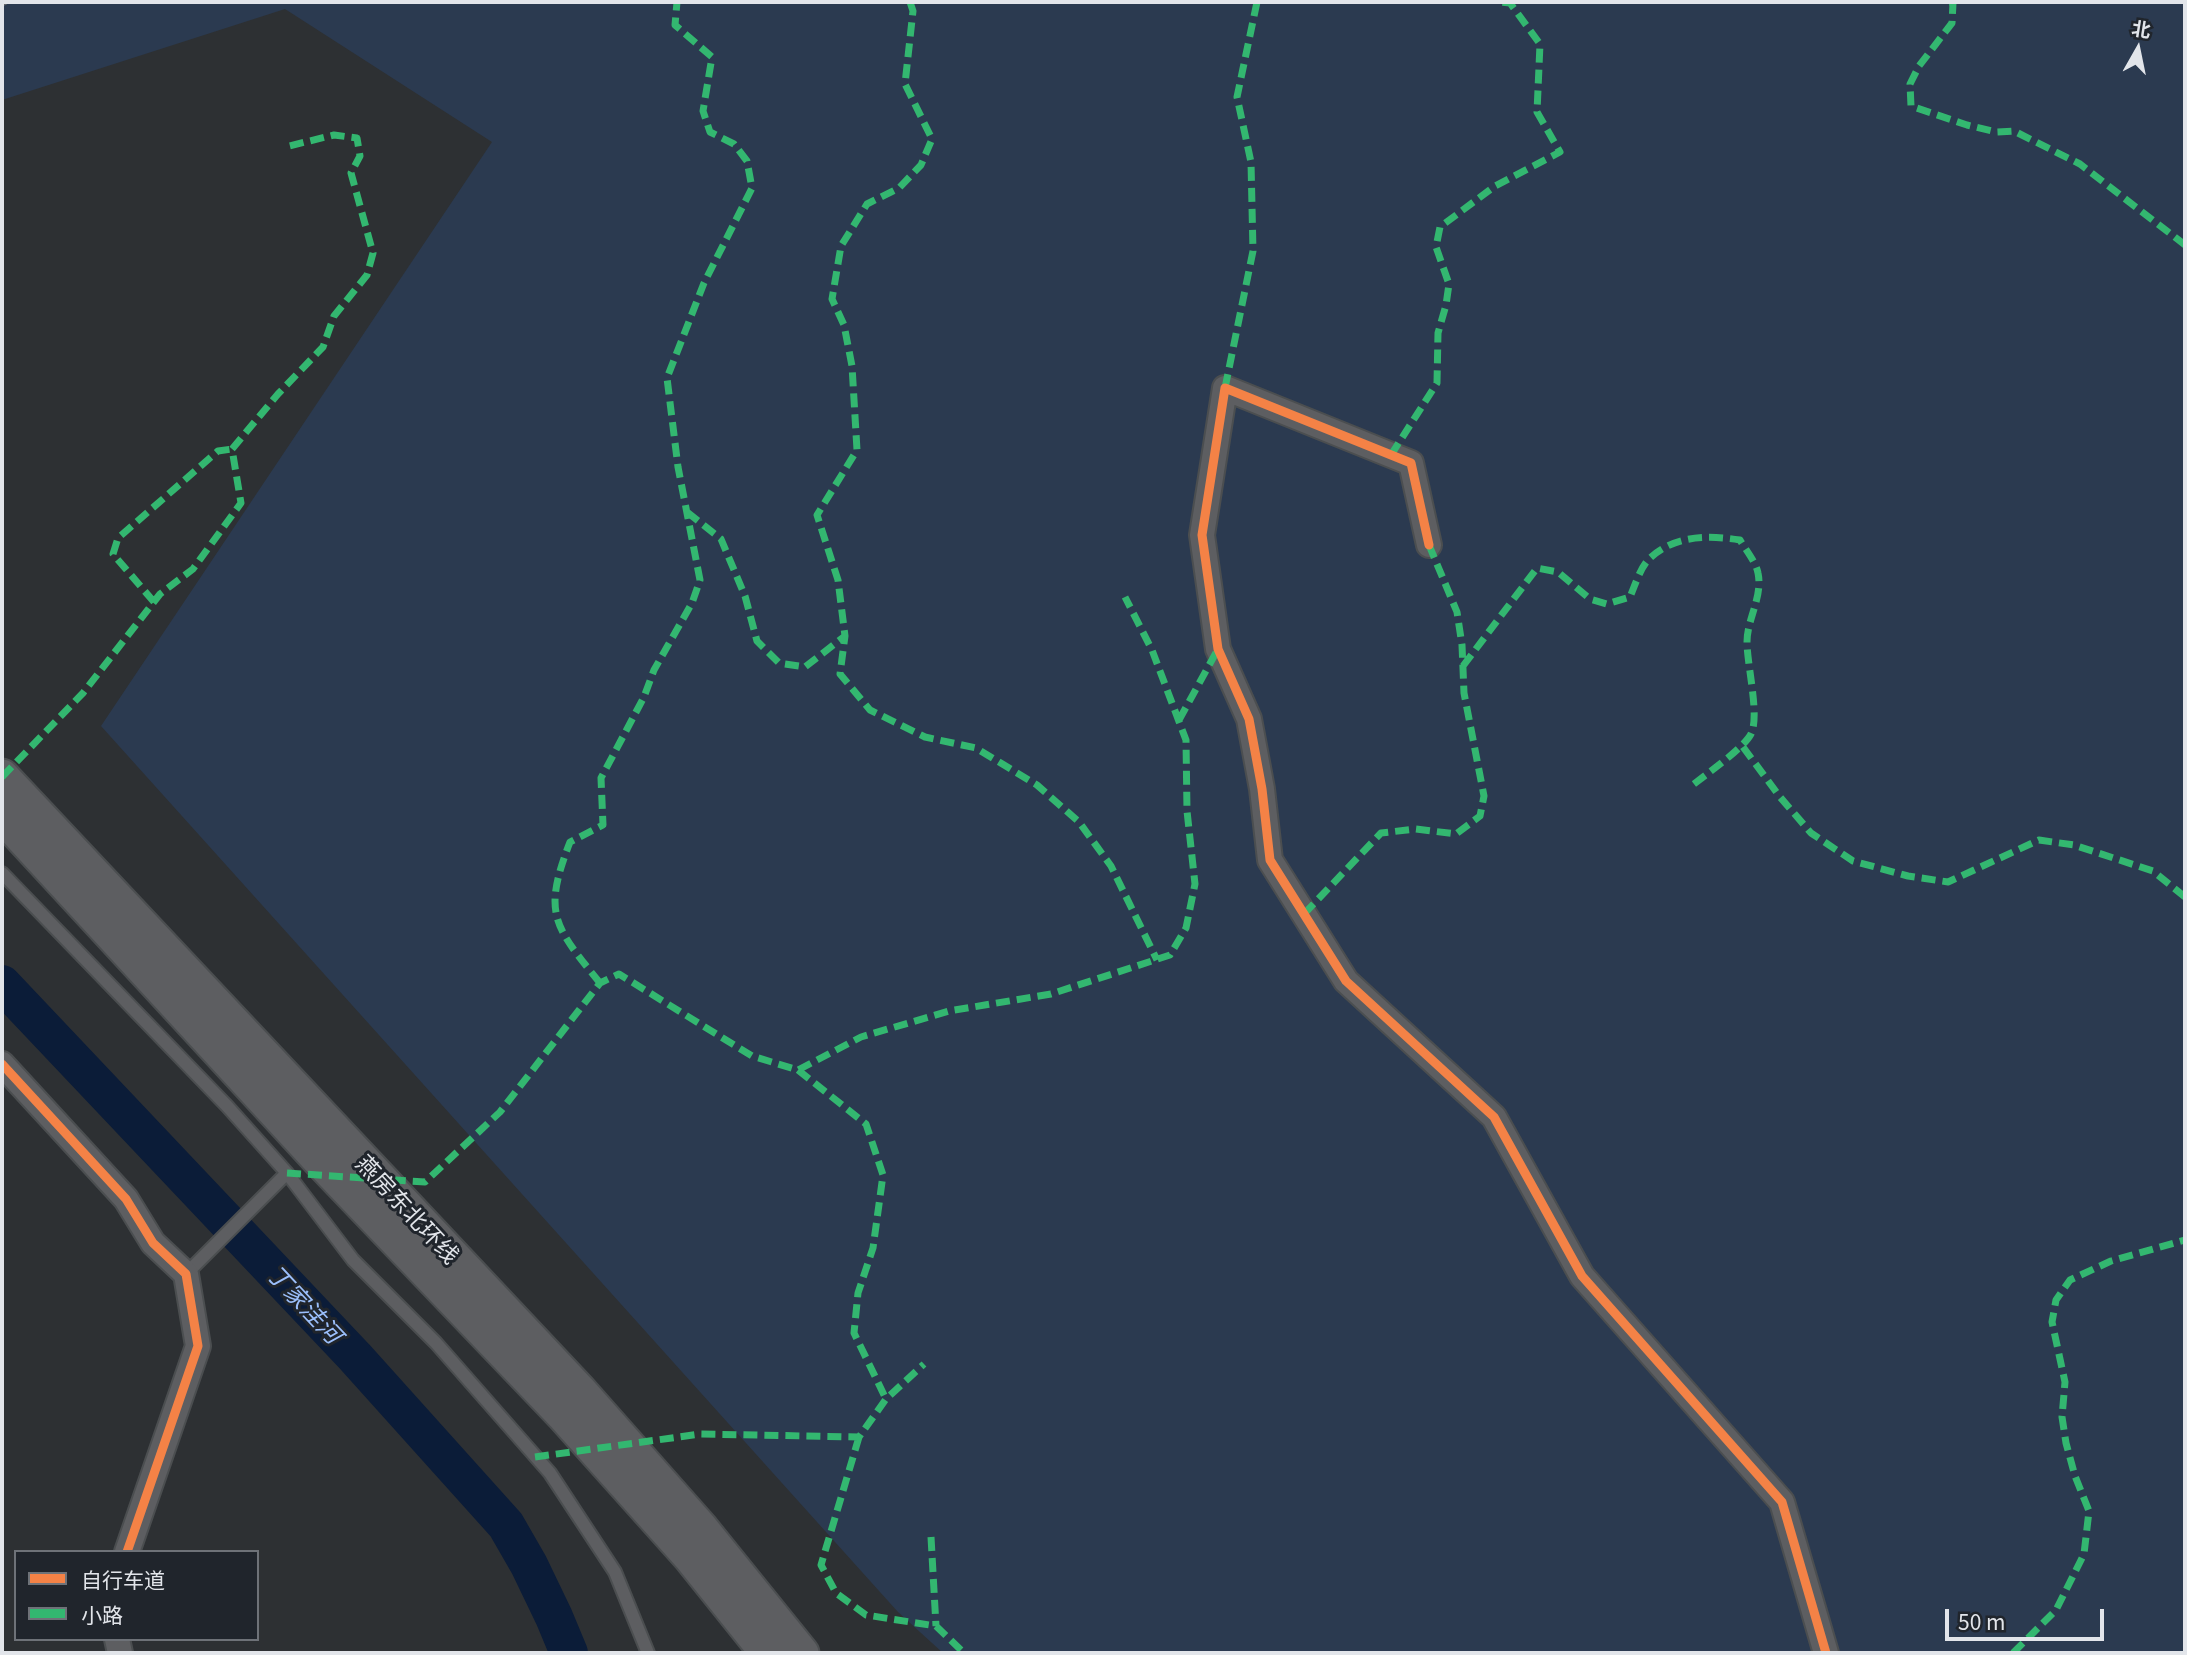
<!DOCTYPE html>
<html>
<head>
<meta charset="utf-8">
<style>
	body { margin:0 }
	#map { position:relative; width:2187px; height:1655px; overflow:hidden; background:#2d3033; font-family:Georgia,"Noto Sans SC",serif }
	canvas { display:block }
	.frame { position:absolute; inset:0; border:4px solid #e2e5ea; pointer-events:none }
	.legend { position:absolute; left:14px; top:1550px; width:245px; height:91px; box-sizing:border-box; background:#20252c; border:2px solid #6e7278; margin:0; padding:9px 12px; list-style:none; font-size:21px; color:#e2e5ea }
	.legend li { display:flex; align-items:center; gap:14px; height:35px }
	.legend b { width:35px; border:2px solid #6e7278 }
	.north { position:absolute; left:2103px; top:14px; width:70px; height:70px; -webkit-text-stroke:5px #20252c; paint-order:stroke; rotate:9deg; font-size:19px; font-weight:700; line-height:28px; text-align:center; color:#e2e5ea }
	.north::after { content:''; display:block; margin:auto; width:24px; height:32px; background:#e2e5ea; clip-path:polygon(50% 0,100% 100%,50% 72%,0 100%) }
	.scale { position:absolute; left:1945px; top:1609px; width:159px; height:32px; box-sizing:border-box; border:4px solid #e2e5ea; border-top:0; padding-left:9px; font-size:21px; line-height:24px; white-space:nowrap; color:#e2e5ea; -webkit-text-stroke:5px #20252c; paint-order:stroke }
</style>
</head>
<body>
<div id="map">
<canvas width="2187" height="1655"></canvas>
<div class="frame"></div>
<ul class="legend">
<li><b style="height:9px;background:#f48246"></b>自行车道</li>
<li><b style="height:9px;background:#33b770"></b>小路</li>
</ul>
<div class="north">北</div>
<div class="scale">50 m</div>
</div>
<script>
const ctx = document.querySelector('canvas').getContext('2d');
ctx.lineJoin = 'round';
function paint(path, color) { ctx.fillStyle = color; ctx.fill(path, 'evenodd'); }
function stroke(path, color, width, dash) { ctx.strokeStyle = color; ctx.lineWidth = width; ctx.lineCap = dash ? 'butt' : 'round'; ctx.setLineDash(dash || []); ctx.stroke(path); }
function drawText(font, color, halo, rows, align = 'center') {
  ctx.font = font + ' Georgia,"Noto Sans SC",serif'; ctx.lineWidth = 6; ctx.setLineDash([]); ctx.textBaseline = 'middle'; ctx.strokeStyle = halo; ctx.fillStyle = color; for (const [text, x, y, turn = 0] of rows) {
    ctx.save(); ctx.translate(x, y); ctx.rotate((+turn || 0) * Math.PI / 180); ctx.textAlign = isNaN(turn) ? turn : align; if (halo) ctx.strokeText(text, 0, 0); ctx.fillText(text, 0, 0); ctx.restore();
  }
}
paint(new Path2D(`
	M2 2H2185V1653H943L898 1612 101 726 492 142 285 9 2 100Z`), '#2b3a50');
stroke(new Path2D(`
	M2 984 355 1357 506 1525 529 1565 554 1617 569 1653`), '#0b1c38', 38);
const lane = new Path2D(`
	M2 873 227 1106 287 1173 353 1260 436 1343 550 1473 615 1572 648 1653
	M186 1274 287 1173`);
const street = new Path2D(`
	M1429 545 1411 463 1225 388 1202 535 1218 649 1249 719 1262 789 1270 860 1346 981 1494 1117 1582 1276 1782 1502 1826 1653
	M2 1064 126 1199 153 1243 186 1274 198 1346 127 1552
	M117 1639 120 1653`);
const secondary = new Path2D(`
	M2 776 580 1391 702 1529 802 1653
	M2 816 319 1160 563 1415 690 1557 767 1653`);
stroke(lane, '#4b4e50', 16);
stroke(street, '#4b4e50', 28);
stroke(secondary, '#4b4e50', 37);
stroke(lane, '#5d5e61', 12);
stroke(street, '#5d5e61', 24);
stroke(secondary, '#5d5e61', 33);
stroke(new Path2D(`
	M2 4 6 2`), '#65676a', 5, [12, 12]);
stroke(new Path2D(`
	M910 2 913 11 905 84 932 139 921 165 899 188 867 204 841 246 832 299 844 325 852 366 857 450 817 515 838 580 845 636 840 674 870 710 925 737 976 748 1037 785 1079 822 1111 866 1157 960
	M1950 2 1953 3 1952 23 1919 66 1910 84 1911 106 1967 125 1996 132 2014 131 2080 164 2185 245
	M1225 388 1253 251 1251 162 1237 97 1257 2
	M1391 455 1437 383 1438 333 1446 305 1449 284 1436 247 1440 227 1495 186 1560 152 1537 112 1540 44 1510 3 1500 2
	M687 512 721 539 745 596 757 641 779 663 805 667 845 636
	M154 602 113 554 118 538 218 451 232 449
	M1463 666 1537 568 1558 572 1590 599 1607 604 1630 597C1635 585 1641 566 1650 558 1675 535 1708 535 1740 540 1745 549 1756 562 1758 573 1763 597 1747 619 1747 642 1747 665 1760 716 1751 734 1743 749 1705 775 1690 787
	M1179 720 1218 649
	M1743 747 1780 797 1811 833 1853 861 1908 876 1948 882 2039 840 2074 845 2153 871 2185 897
	M2 777 83 693 160 594 193 569 241 503 232 449 278 394 323 347 334 316 367 275 373 253 351 173 360 156 357 138 334 135 285 147
	M1304 914 1381 833 1416 829 1456 834 1480 816 1484 796 1464 693 1462 645 1457 612 1429 545
	M600 983C554 926 542 914 570 842L603 825 601 778 644 697 654 670 692 603 700 580 678 467 667 378 704 283 752 188 747 161 734 144 710 132 703 111 712 57 675 25 677 2
	M798 1070 866 1124 883 1175 873 1248 858 1293 854 1333 886 1399
	M287 1173 425 1182 500 1112 600 983 619 974 752 1056 798 1070 861 1037 949 1011 1051 994 1170 955 1186 928 1195 884 1187 811 1186 740 1152 650 1125 597
	M859 1437 821 1565 836 1593 866 1615 936 1626 964 1653
	M535 1457 700 1434 859 1437 886 1399 924 1364
	M931 1537 936 1626
	M2013 1653 2056 1610 2084 1554 2089 1511 2075 1476 2066 1443 2062 1417 2065 1382 2052 1322 2056 1300 2070 1280 2111 1261 2185 1240`), '#33b770', 7, [14, 7]);
stroke(new Path2D(`
	M1429 545 1411 463 1225 388 1202 535 1218 649 1249 719 1262 789 1270 860 1346 981 1494 1117 1582 1276 1782 1502 1826 1653
	M2 1064 126 1199 153 1243 186 1274 198 1346 127 1552`), '#f48246', 9);
drawText('23px', '#e2e5ea', '#20252c', [
	["燕房东北环线",408,1209,47]
]);
drawText('italic 24px', '#9bbffb', '#20252c', [
	["丁家洼河",305,1304,47]
]);
</script>
</body>
</html>
